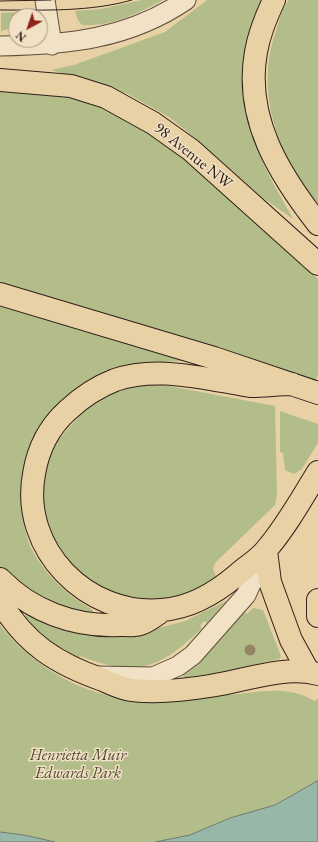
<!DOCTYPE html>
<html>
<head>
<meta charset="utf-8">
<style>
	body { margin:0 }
	#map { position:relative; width:318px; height:842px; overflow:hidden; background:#e9d1a6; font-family:"EB Garamond",serif }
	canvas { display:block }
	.north { position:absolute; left:8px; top:8px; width:40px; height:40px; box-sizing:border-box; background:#f1e1c5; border:1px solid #a49481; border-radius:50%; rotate:220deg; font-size:11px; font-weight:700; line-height:16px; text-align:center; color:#30201a }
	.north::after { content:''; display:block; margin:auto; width:14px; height:18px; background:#8f2418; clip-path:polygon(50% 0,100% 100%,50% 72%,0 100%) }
</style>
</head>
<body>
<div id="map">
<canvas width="318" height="842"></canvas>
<div class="north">N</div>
</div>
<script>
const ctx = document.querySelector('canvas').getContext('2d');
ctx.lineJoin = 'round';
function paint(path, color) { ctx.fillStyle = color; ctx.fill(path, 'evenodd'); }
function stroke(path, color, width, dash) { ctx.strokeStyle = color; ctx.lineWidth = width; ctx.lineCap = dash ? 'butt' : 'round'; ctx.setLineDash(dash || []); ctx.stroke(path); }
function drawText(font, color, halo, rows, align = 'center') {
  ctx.font = font + ' "EB Garamond",serif'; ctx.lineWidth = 3; ctx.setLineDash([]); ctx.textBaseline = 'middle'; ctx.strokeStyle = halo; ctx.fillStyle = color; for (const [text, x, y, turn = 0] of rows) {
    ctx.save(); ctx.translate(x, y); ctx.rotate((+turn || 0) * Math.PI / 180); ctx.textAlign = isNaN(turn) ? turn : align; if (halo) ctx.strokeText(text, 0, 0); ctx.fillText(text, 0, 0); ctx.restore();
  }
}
paint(new Path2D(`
	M142 0H163C139 13 111 27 82 25L78 20 75 11 101 9Z
	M207 0H262C235 50 240 108 262 160 270 180 283 200 293 219L263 198 200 142 169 117 128 94 51 70 74 65 165 32Z
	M289 0H318V205C278 157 254 91 276 31 279 20 282 9 289 0Z
	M37 12 35 16H16V27L1 31V13Z
	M0 90 58 94 108 110 149 132 190 163 318 279V375L314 382 0 282Z
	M0 306 185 361C158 362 133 362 107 371 101 373 95 378 89 381 41 408 15 459 23 513 24 524 26 536 30 546 44 574 65 594 93 610L91 616 33 596 0 569Z
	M153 383 275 406 277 495 275 505 215 563 213 569 217 579 181 597 149 602 125 598 95 587 59 553 42 504V482L53 446 89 405 110 393Z
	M280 411 318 424V443L302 469 294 474 285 470 283 453 280 452Z
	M226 601 207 623 204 621 200 626 202 628C160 669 136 678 80 656L78 660 40 634 24 618 28 612 151 630 185 621Z
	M253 608 263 610 281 656 279 659 219 673 185 678 182 672 211 648 243 611 247 614Z
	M0 625C26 660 76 692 119 697 158 703 199 697 238 694 263 691 292 686 314 701L318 699V781L275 805 230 818 190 835 155 842H55L24 835 0 832Z`), '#b2bd8a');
const water = new Path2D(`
	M318 781V842H155L190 835 230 818 275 805Z
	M0 832 24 835 55 842H0Z`);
paint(water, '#97b7a8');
stroke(water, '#6e7b6f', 1);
const minor = new Path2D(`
	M45 0 52 45
	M0 46C67 45 129 39 186 0
	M97 676 153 677 178 666 193 655 246 595 266 551`);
const major = new Path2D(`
	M274 0C266 17 259 34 256 52 244 118 279 174 318 224
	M0 80 71 86 106 97 153 123 191 150 318 264
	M0 294 214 358 318 393
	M292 384C279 384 265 386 251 386 242 385 231 382 222 381 186 375 150 368 115 380 97 387 82 397 68 410 49 427 38 449 34 474 20 549 87 617 162 610 190 608 217 592 238 574 247 566 259 559 266 550 286 527 302 498 318 472
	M266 551 270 582 291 640 308 671
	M0 579C31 611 74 627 119 625 125 625 134 626 140 624 147 622 153 617 159 613
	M318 600V616
	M0 601C25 644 57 664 103 680 112 684 122 689 132 690 158 693 185 690 210 686 245 681 283 665 318 674`);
stroke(minor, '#5e4c3d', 21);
stroke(major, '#30201a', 24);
stroke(minor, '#f1e1c5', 19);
stroke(major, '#e9d1a6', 22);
stroke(new Path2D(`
	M0 1 51 0
	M0 10C44 10 90 12 132 0`), '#30201a', 1);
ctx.fillStyle = '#958568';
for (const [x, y] of [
	[250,650]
]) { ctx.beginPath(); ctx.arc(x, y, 5.5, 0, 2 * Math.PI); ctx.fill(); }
drawText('16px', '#30201a', '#f1e1c5', [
	["98 Avenue NW",193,156,39]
]);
drawText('italic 16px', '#504736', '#f1e1c5', [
	["Henrietta Muir",78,756],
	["Edwards Park",78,774]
]);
</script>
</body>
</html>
